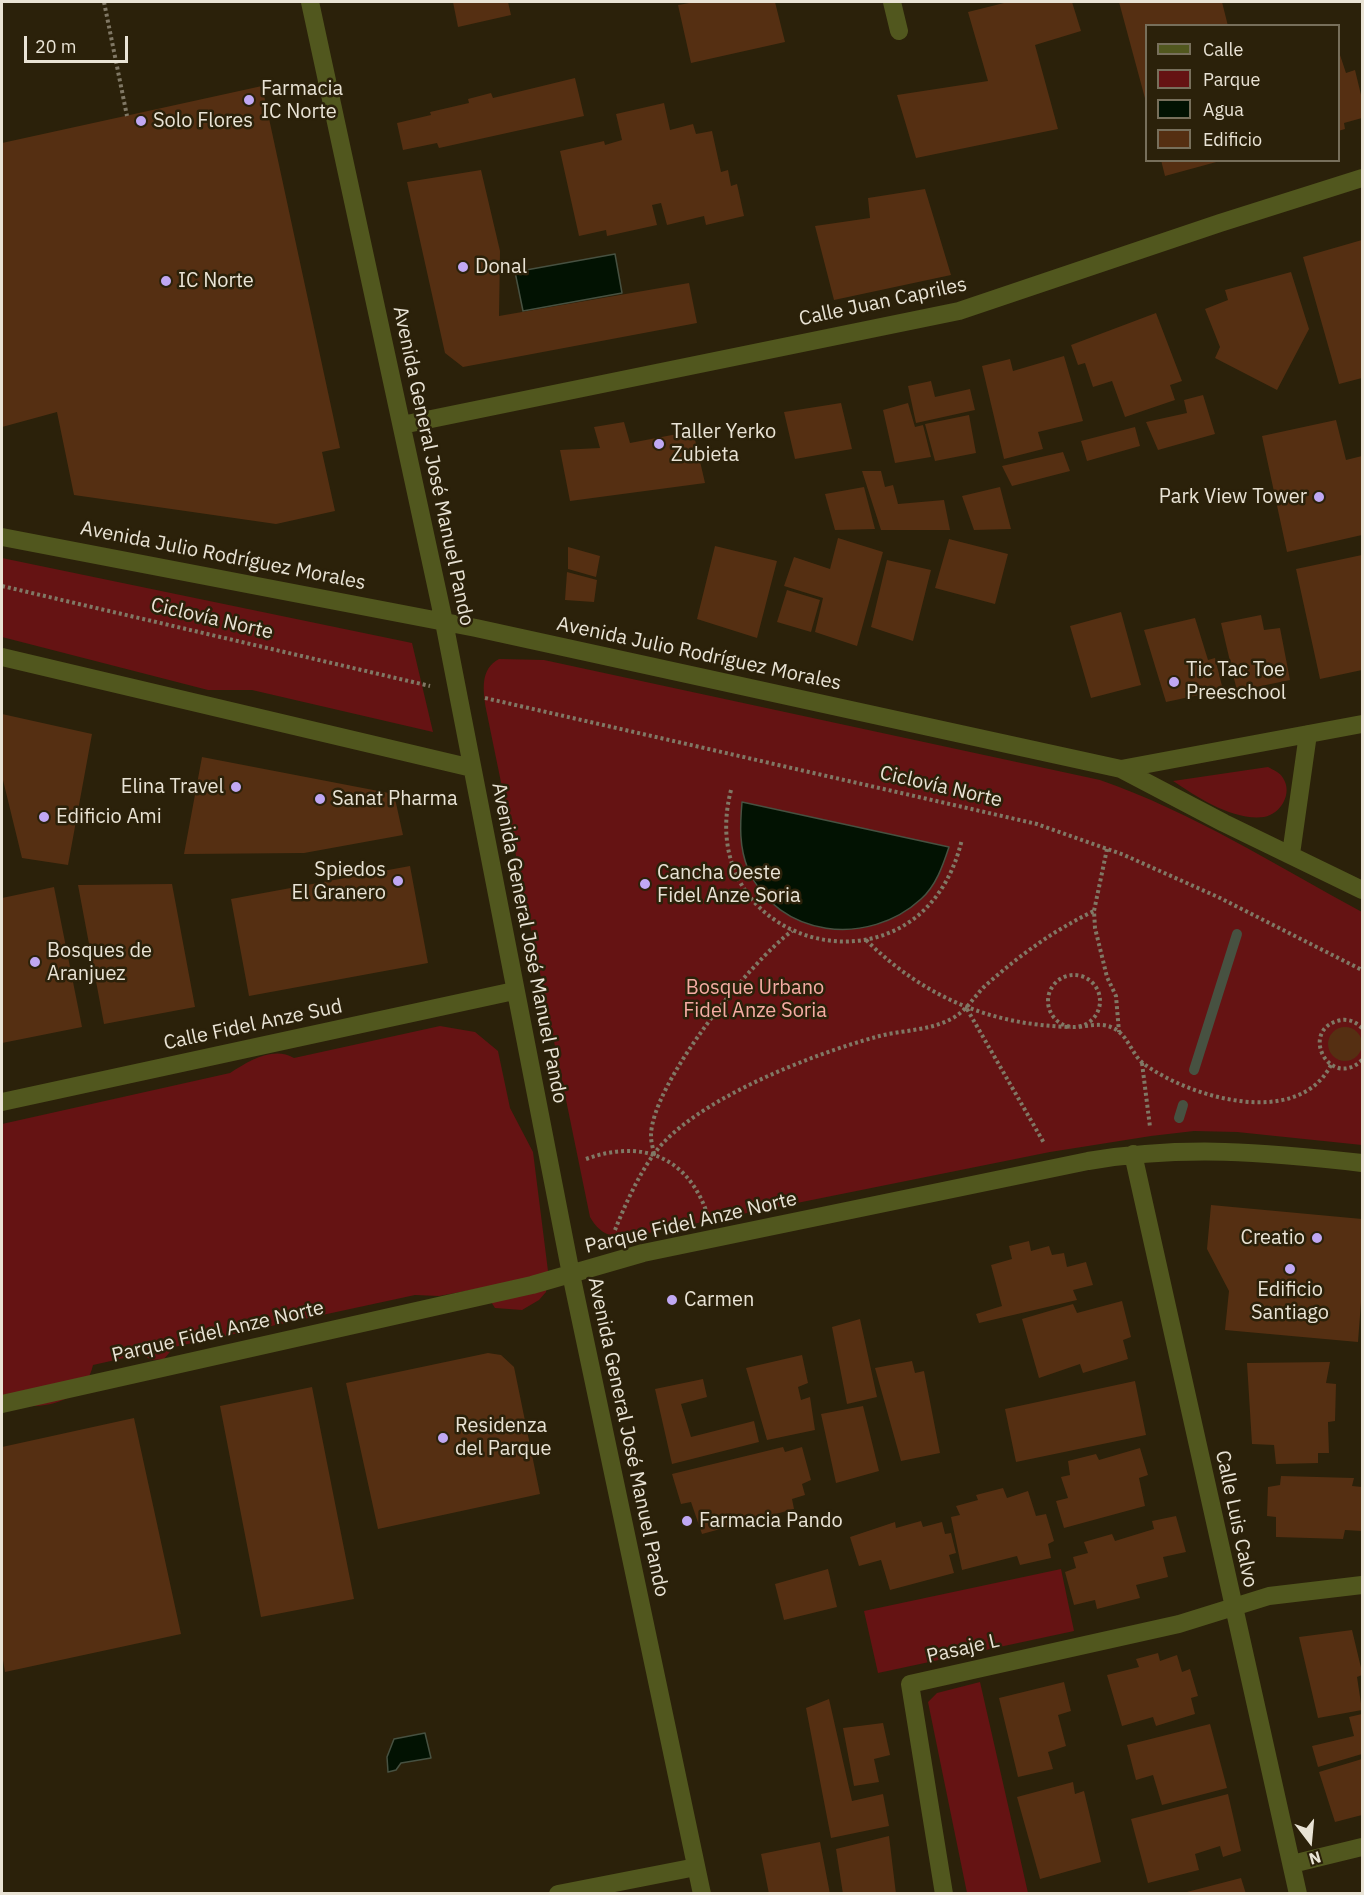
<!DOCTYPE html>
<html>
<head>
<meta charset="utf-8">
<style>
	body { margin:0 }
	#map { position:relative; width:1364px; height:1895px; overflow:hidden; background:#2b210a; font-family:"IBM Plex Sans",sans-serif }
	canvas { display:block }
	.frame { position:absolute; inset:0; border:3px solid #e9e3d5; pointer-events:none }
	.legend { position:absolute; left:1145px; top:24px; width:195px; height:138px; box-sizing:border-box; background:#2b210a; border:2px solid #776f5b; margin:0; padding:8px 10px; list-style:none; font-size:18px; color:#e9e3d5 }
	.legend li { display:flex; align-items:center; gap:12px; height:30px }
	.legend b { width:30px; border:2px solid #776f5b }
	.north { position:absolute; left:1280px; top:1811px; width:60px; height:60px; -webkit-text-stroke:4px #2b210a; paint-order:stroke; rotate:164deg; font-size:16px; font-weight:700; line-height:24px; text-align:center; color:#e9e3d5 }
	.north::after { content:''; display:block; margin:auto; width:21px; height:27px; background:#e9e3d5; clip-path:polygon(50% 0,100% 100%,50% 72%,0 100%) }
	.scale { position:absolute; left:24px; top:36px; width:104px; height:27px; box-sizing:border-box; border:3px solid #e9e3d5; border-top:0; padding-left:8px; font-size:18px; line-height:21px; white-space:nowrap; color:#e9e3d5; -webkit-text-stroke:4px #2b210a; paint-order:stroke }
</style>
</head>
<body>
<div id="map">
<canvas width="1364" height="1895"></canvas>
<div class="frame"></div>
<ul class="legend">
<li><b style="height:8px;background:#51571e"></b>Calle</li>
<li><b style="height:16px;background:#651313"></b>Parque</li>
<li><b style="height:16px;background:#021202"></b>Agua</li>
<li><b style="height:16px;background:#552f12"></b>Edificio</li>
</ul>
<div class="north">N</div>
<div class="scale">20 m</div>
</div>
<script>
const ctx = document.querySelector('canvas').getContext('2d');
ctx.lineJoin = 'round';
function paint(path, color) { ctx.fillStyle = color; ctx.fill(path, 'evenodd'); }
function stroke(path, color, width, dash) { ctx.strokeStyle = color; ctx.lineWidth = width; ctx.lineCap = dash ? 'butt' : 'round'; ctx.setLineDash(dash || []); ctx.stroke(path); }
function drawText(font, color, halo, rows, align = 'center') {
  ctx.font = font + ' "IBM Plex Sans",sans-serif'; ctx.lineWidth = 5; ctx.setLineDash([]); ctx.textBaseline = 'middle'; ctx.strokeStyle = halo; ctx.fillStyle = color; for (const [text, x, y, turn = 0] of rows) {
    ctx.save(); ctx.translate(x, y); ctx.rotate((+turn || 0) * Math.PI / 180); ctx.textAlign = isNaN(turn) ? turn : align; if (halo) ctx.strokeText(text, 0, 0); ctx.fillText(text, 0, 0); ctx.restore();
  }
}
paint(new Path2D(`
	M2 558 412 643 433 732 252 690H208L2 637Z
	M499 659 544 660 1100 780C1192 812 1277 866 1362 912V1145L1237 1132 1194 1131 1151 1136 1050 1152 638 1235C616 1238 602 1238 590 1217L486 709C483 690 480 669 499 659Z
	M1268 767C1273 770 1280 772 1283 778 1293 793 1281 814 1264 817 1233 821 1197 797 1173 781Z
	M440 1026 475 1032 498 1051 510 1108 533 1152 548 1271 546 1292 539 1300 522 1310 495 1308 482 1288 439 1296 415 1295 174 1347 164 1359 151 1360 142 1354 93 1365C87 1392 62 1405 35 1406 25 1407 12 1403 2 1401V1124L230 1073C249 1061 273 1046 294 1058Z
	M1061 1569 1074 1631 878 1673 864 1611Z
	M980 1682 1028 1893H967L928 1702 937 1693Z`), '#651313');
const water = new Path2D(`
	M615 254 622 293 523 311 515 272Z
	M742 802 949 847C943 865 936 886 921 899 869 947 778 939 748 869 739 847 740 825 742 802Z
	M425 1733 431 1758 401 1763 396 1770 388 1772 387 1757 394 1739Z`);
paint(water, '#021202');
stroke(water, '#475141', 1.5);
stroke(new Path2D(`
	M1194 1070 1237 934
	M1179 1118 1183 1105`), '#475141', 10);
paint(new Path2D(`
	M453 2H508L511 15 458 27Z
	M695 2H775L785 42 691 63 678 5Z
	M1008 2H1072L1081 31 1035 45 1058 129 916 158 897 95 988 81 968 12Z
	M1119 2H1222L1228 26H1146V102Z
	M1338 49 1346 73 1355 70 1362 99V118L1344 123 1345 129 1338 131Z
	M575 78 584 116 439 148 437 143 403 150 397 123 431 115 430 112 469 103 468 99 491 93 493 98Z
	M262 86 340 448 322 452 335 511 276 524 74 495 57 412 2 427V143Z
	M664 103 670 130 693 124 696 134 712 131 721 172 728 170 731 186 737 184 744 216 706 225 704 216 667 225 661 203 652 205 657 225 607 236 606 230 579 236 560 151 604 141 605 145 622 140 616 114Z
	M1161 160H1220V161L1165 176Z
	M481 170 500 251 499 316 689 283 697 323 463 367 445 353 407 182Z
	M925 189 951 275 834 300 815 226 870 218 868 198Z
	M1362 240V378L1339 384 1303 257Z
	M1291 272 1309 329 1277 390 1215 358 1220 347 1205 309 1228 300 1225 290Z
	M1156 313 1182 381 1170 385 1175 400 1125 417 1112 381 1093 387 1085 363 1078 365 1071 345Z
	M1064 356 1083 421 1038 432 1043 449 1004 459 982 366 1010 359 1013 371Z
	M931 381 935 397 970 389 975 410 916 423 908 386Z
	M1203 395 1215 434 1158 450 1146 422 1187 413 1184 400Z
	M841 403 852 449 795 459 784 412Z
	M908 403 915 427 923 425 931 457 895 463 883 410Z
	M969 415 976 453 935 461 925 424Z
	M1336 420 1346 460 1362 456V535L1287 552 1262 436Z
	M624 422 630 443 693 431 705 483 570 501 560 450 600 448 594 427Z
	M1135 427 1140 446 1087 461 1081 441Z
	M1063 452 1070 471 1012 486 1002 466Z
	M862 471H881L885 487 893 485 898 504 944 500 950 530H881Z
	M864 487 875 529 835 530 825 494Z
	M1000 487 1011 529 974 530 962 496Z
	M838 538 883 552 857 646 815 632 823 598 784 586 794 557 830 569Z
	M949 539 1008 554 995 604 935 588Z
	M715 546 777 561 757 638 697 619Z
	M568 547 600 556 596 577 568 569Z
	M1362 555V670L1320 679 1296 569Z
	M887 560 931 570 913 641 871 627Z
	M567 572 597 580 594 602 565 600Z
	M787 590 820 600 811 632 777 622Z
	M1121 612 1141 685 1091 698 1070 626Z
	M1261 615 1264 630 1280 628 1290 680 1237 691 1221 623Z
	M1195 618 1208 660 1215 658 1223 690 1166 702 1144 630Z
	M2 714 92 734 68 865 22 858 2 776Z
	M202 757 394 794 403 835 304 853 184 854Z
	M410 866 428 963 249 996 231 899Z
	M172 884 195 1007 104 1024 78 885Z
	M54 887 82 1027 2 1043V898Z
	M1328 1044a17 17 0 1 1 34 0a17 17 0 1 1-34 0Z
	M1211 1205 1362 1219V1289L1358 1342 1225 1330 1229 1291 1207 1249Z
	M1029 1241 1031 1251 1049 1246 1052 1255 1064 1253 1067 1267 1086 1262 1093 1285 1073 1290 1077 1300 979 1323 976 1314 1002 1306 991 1265 1012 1259 1009 1246Z
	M1122 1301 1131 1337 1123 1340 1128 1359 1083 1373 1080 1364 1039 1378 1022 1319 1073 1304 1077 1313Z
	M860 1319 877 1397 847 1404 832 1327Z
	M488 1353 501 1355 514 1367 540 1494 378 1529 346 1383Z
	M802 1355 808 1383 798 1387 801 1400 810 1397 815 1430 767 1440 746 1368Z
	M912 1361 915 1373 924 1371 940 1453 901 1461 875 1368Z
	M1330 1362 1326 1383 1336 1384 1335 1421 1328 1422 1329 1453H1318V1463L1276 1464 1274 1445 1252 1444 1247 1363Z
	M703 1379 707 1397 681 1404 691 1437 754 1421 759 1442 672 1464 655 1389Z
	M1135 1381 1146 1435 1016 1462 1005 1409Z
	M312 1387 354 1599 261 1617 220 1406Z
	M863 1406 879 1471 836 1483 821 1414Z
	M134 1418 181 1634 5 1672 2 1654V1447Z
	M783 1447 785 1452 802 1447 811 1480 802 1484 805 1495 792 1499 794 1509 702 1534 691 1502 681 1504 672 1474Z
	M1140 1448 1148 1475 1139 1478 1145 1506 1064 1528 1056 1501 1068 1498 1061 1477 1070 1475 1068 1461 1096 1454 1099 1460Z
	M1281 1476 1354 1478 1352 1486 1362 1487V1531L1345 1530 1343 1539 1276 1537V1517L1267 1516 1268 1487 1280 1485Z
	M1003 1488 1007 1498 1028 1491 1036 1516 1046 1514 1054 1541 1048 1544 1051 1558 1020 1565 1017 1556 962 1570 951 1517 960 1515 956 1506 978 1500 976 1495Z
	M1176 1516 1186 1552 1163 1557 1168 1577 1136 1585 1140 1598 1097 1609 1095 1600 1074 1605 1065 1572 1076 1568 1073 1557 1088 1553 1084 1542 1112 1534 1115 1541 1154 1529 1152 1521Z
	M921 1521 923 1527 942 1522 945 1534 951 1533 956 1553 949 1555 954 1573 890 1590 881 1560 859 1566 850 1537 895 1522 896 1528Z
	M828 1569 837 1607 784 1620 775 1584Z
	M1352 1630 1362 1672V1675L1357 1677 1362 1710 1318 1718 1299 1637Z
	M1158 1653 1160 1661 1177 1655 1182 1672 1190 1669 1198 1696 1191 1698 1195 1714 1156 1726 1153 1717 1122 1726 1107 1675 1139 1667 1136 1659Z
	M1064 1682 1071 1711 1058 1715 1066 1746 1048 1752 1053 1769 1018 1777 999 1698Z
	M829 1699 852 1801 883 1794 889 1826 831 1838 806 1708Z
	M1362 1714V1754L1318 1767 1312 1746 1354 1736 1349 1717Z
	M883 1723 890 1755 874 1759 879 1782 854 1786 843 1728Z
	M1210 1724 1227 1788 1162 1805 1153 1775 1136 1780 1127 1745Z
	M1362 1759V1815L1335 1822 1319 1772Z
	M1073 1782 1075 1794 1084 1791 1101 1862 1040 1879 1017 1797Z
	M1228 1794 1241 1851 1223 1857 1220 1846 1195 1854 1199 1870 1148 1883 1131 1819Z
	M889 1836 896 1894H843L836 1849Z
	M820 1842 830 1894H769L761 1854Z
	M1241 1878 1246 1894H1183V1893Z`), '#552f12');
stroke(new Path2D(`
	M104 2 127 116
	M2 586 430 686
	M485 698 1037 824 1124 855 1218 897 1362 970
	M731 790C690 950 923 1009 962 839
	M1107 849 1094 911 1095 928 1107 977 1116 996 1119 1032
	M866 940C924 997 990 1025 1071 1027
	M1048 1001a26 26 0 1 1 52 0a26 26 0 1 1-52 0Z
	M967 1009 1044 1143
	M1079 1027C1093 1025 1106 1022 1118 1031 1129 1039 1133 1056 1144 1064 1189 1097 1297 1130 1331 1065
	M1362 1028C1355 1021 1347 1018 1337 1021 1299 1033 1331 1090 1362 1060
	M1142 1063 1150 1127
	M654 1154C653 1148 651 1142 651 1136 651 1084 751 961 792 931
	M586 1159C641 1139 687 1156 707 1213
	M615 1230C625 1205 638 1176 654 1154 693 1100 813 1054 876 1037 900 1030 929 1031 951 1019 967 1011 974 996 986 985 1020 955 1054 930 1094 911`), '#807865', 4, [3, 3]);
stroke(new Path2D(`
	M310 2 444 622 571 1274 702 1894
	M892 2 899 31
	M402 425 959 311 1220 223 1362 178
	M2 537 476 628 1121 769 1224 823 1362 890
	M2 657 472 768
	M1121 769 1362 724
	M1291 854 1308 734
	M2 1102 514 991
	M1133 1154 1298 1894
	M2 1404 532 1285 643 1253 1088 1161C1184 1145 1266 1152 1362 1163
	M1292 1864 1362 1847
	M558 1894 696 1867
	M944 1894 910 1684 1179 1624 1269 1596 1362 1585`), '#51571e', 18);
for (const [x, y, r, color] of [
	[249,100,6,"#c0a8f3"],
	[141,121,6,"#c0a8f3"],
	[463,267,6,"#c0a8f3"],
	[166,281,6,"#c0a8f3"],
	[659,444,6,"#c0a8f3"],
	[1319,497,6,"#c0a8f3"],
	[1174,682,6,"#c0a8f3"],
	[236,787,6,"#c0a8f3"],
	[320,799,6,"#c0a8f3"],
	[44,817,6,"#c0a8f3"],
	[398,881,6,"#c0a8f3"],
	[645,884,6,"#c0a8f3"],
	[35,962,6,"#c0a8f3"],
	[1317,1238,6,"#c0a8f3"],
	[1290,1269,6,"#c0a8f3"],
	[672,1300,6,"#c0a8f3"],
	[443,1438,6,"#c0a8f3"],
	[687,1521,6,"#c0a8f3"]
]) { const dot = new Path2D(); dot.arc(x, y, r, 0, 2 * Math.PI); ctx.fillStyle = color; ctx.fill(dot); stroke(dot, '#2b210a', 2); }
drawText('20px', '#e9e3d5', '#2b210a', [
	["Farmacia",261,89],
	["IC Norte",261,112],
	["Solo Flores",153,121],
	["Donal",475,267],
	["IC Norte",178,281],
	["Taller Yerko",671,432],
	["Zubieta",671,455],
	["Park View Tower",1307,497,"right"],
	["Tic Tac Toe",1186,670],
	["Preeschool",1186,693],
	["Elina Travel",224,787,"right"],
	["Sanat Pharma",332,799],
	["Edificio Ami",56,817],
	["Spiedos",386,870,"right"],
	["El Granero",386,893,"right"],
	["Cancha Oeste",657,873],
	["Fidel Anze Soria",657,896],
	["Bosques de",47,951],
	["Aranjuez",47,974],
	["Creatio",1305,1238,"right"],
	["Edificio",1290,1290,"center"],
	["Santiago",1290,1313,"center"],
	["Carmen",684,1300],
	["Residenza",455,1426],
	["del Parque",455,1449],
	["Farmacia Pando",699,1521]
], 'left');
drawText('20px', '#e9e3d5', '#2b210a', [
	["Calle Juan Capriles",883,302,-12],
	["Avenida General José Manuel Pando",433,466,78],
	["Avenida Julio Rodríguez Morales",223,556,11],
	["Ciclovía Norte",212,619,13],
	["Avenida Julio Rodríguez Morales",699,654,12],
	["Ciclovía Norte",941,787,13],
	["Avenida General José Manuel Pando",529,943,79],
	["Calle Fidel Anze Sud",253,1025,-12],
	["Parque Fidel Anze Norte",691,1223,-13],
	["Parque Fidel Anze Norte",218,1332,-13],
	["Avenida General José Manuel Pando",628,1437,78],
	["Calle Luis Calvo",1236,1519,78],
	["Pasaje L",963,1649,-13]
]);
drawText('20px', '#f5aca4', '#2b210a', [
	["Bosque Urbano",755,988],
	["Fidel Anze Soria",755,1011]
]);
</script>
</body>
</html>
